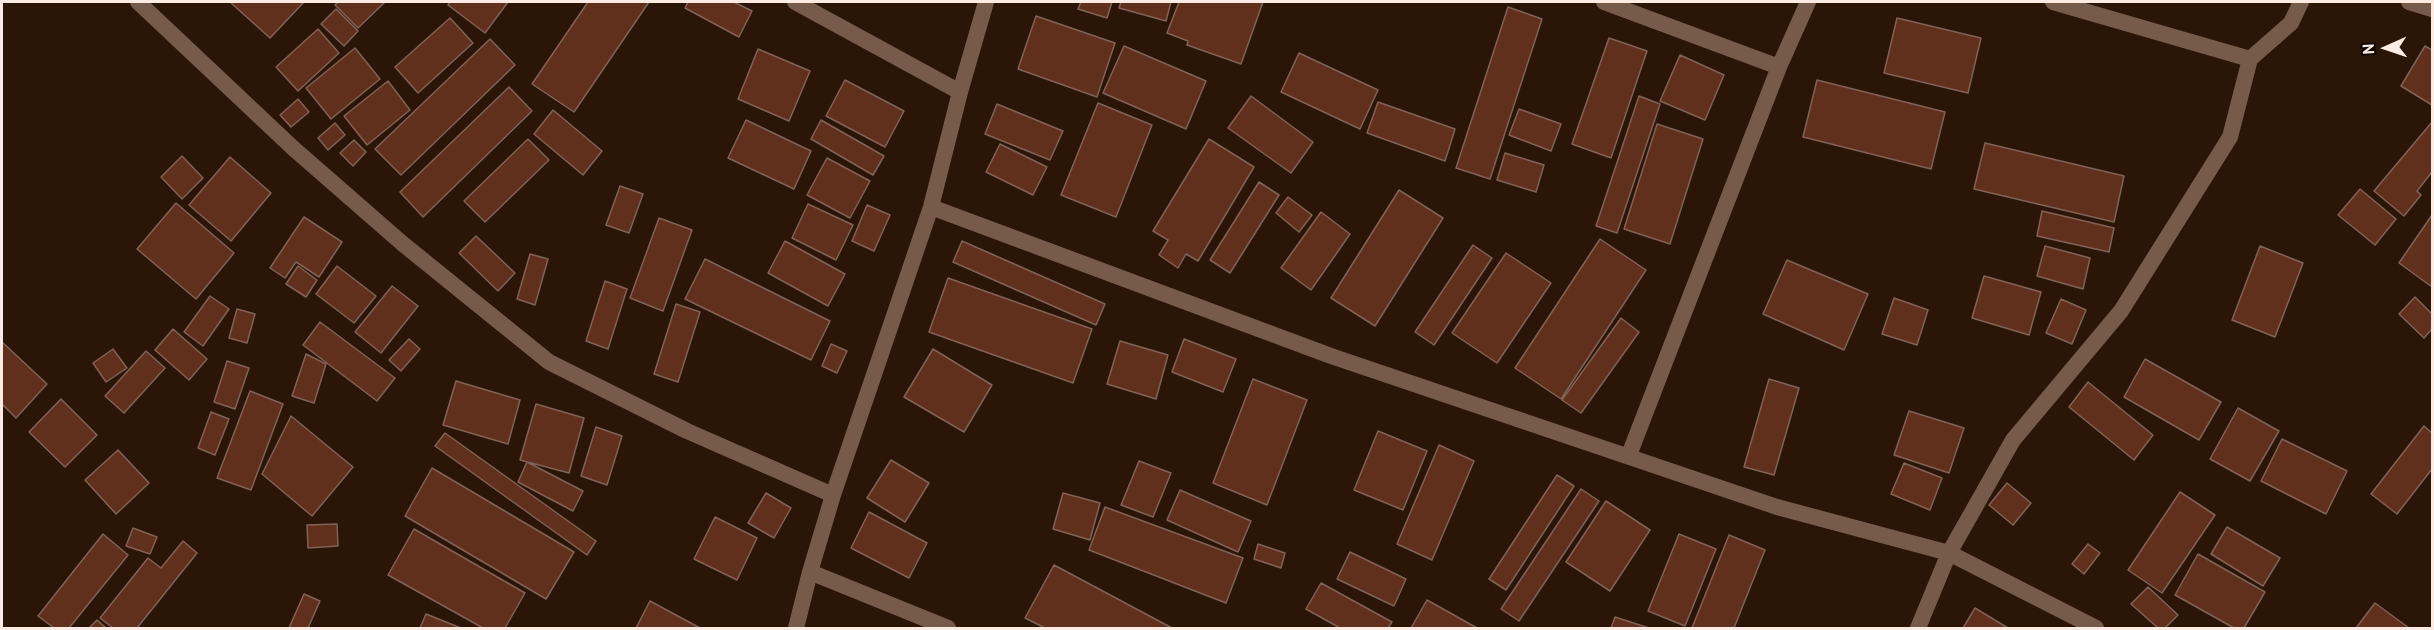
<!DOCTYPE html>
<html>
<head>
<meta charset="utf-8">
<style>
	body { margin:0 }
	#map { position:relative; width:2434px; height:630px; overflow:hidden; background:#2b1507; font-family:"PT Sans",sans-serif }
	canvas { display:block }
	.frame { position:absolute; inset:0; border:3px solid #fbebe2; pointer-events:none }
	.north { position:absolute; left:2356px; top:18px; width:60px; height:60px; -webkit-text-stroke:4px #0d0402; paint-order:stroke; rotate:267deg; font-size:16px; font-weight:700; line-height:24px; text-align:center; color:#fbebe2 }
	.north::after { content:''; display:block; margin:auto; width:21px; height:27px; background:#fbebe2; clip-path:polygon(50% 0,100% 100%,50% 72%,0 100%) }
</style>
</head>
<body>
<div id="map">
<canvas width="2434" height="630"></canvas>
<div class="frame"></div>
<div class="north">N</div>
</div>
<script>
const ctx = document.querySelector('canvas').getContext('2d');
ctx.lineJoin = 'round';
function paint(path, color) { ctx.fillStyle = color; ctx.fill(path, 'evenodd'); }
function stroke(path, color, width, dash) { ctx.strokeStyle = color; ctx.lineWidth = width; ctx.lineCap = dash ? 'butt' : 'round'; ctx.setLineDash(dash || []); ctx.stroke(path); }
const building = new Path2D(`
	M230 2H304L270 38Z
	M338 2H385L358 28 335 5Z
	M450 2H508L485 33 448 5Z
	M588 2H649L574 112 532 84Z
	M688 2H734L752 11 739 37 685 8Z
	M1081 2H1112L1107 18 1078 9Z
	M1121 2H1171L1166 21 1119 8Z
	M1179 2H1263L1241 64 1187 45 1188 41 1167 33Z
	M1508 7 1542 19 1490 179 1456 168Z
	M336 9 358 31 344 46 321 24Z
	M1036 16 1115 43 1097 97 1018 69Z
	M450 18 473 43 418 93 395 67Z
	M1897 18 1981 38 1968 93 1884 73Z
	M318 29 339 53 298 91 276 67Z
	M1609 38 1647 51 1611 158 1572 144Z
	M490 39 515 65 401 175 375 149Z
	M1124 46 1206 81 1186 129 1103 93Z
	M2425 46 2432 50V105L2401 86Z
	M355 48 380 79 331 119 306 88Z
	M758 49 810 71 789 121 738 99Z
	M1299 53 1378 90 1360 129 1281 92Z
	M1680 55 1724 75 1705 120 1660 101Z
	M845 80 904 111 885 147 826 116Z
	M1817 80 1945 112 1931 169 1803 137Z
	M388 81 410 110 367 145 344 116Z
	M509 87 532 111 423 217 400 192Z
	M1251 96 1313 142 1291 173 1228 128Z
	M1639 96 1660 104 1617 233 1596 226Z
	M298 99 309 112 291 127 280 115Z
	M1378 102 1455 129 1445 161 1367 133Z
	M1098 103 1152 125 1116 217 1061 195Z
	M997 104 1063 131 1050 160 985 134Z
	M1519 109 1561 124 1551 151 1509 135Z
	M553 110 602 151 583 175 534 134Z
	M746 120 811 151 794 189 728 158Z
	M821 120 884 156 873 175 811 139Z
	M2432 122V172L2417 191 2421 195 2404 216 2374 191Z
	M335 123 345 135 328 150 318 138Z
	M1657 124 1703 139 1670 244 1624 229Z
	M528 139 549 160 485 222 464 201Z
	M1209 139 1254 167 1198 261 1186 254 1178 268 1159 255 1168 240 1153 231Z
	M354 140 366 152 353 166 340 153Z
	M1985 143 2124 176 2114 222 1974 189Z
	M1000 144 1047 167 1033 195 986 172Z
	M1505 153 1544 165 1536 192 1497 180Z
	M182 156 203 178 182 199 161 177Z
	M230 157 271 193 231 241 189 205Z
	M827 158 870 181 850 218 807 195Z
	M1259 182 1279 195 1230 273 1210 260Z
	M620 186 643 194 629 233 606 225Z
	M2360 189 2396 219 2375 245 2338 215Z
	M1399 190 1443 218 1375 326 1331 298Z
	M1288 197 1312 215 1299 232 1276 213Z
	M176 203 234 253 196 299 137 249Z
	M808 204 853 225 836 260 792 238Z
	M867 205 890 215 874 251 852 241Z
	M2042 211 2114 228 2109 252 2037 236Z
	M1321 212 1350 234 1311 290 1281 268Z
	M2432 215V287L2399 263Z
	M304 217 342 242 319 277 296 262 285 278 270 268Z
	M659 218 692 230 663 311 630 298Z
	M476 236 515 273 498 291 459 253Z
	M1600 239 1646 270 1561 399 1515 368Z
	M785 241 845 274 828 306 768 273Z
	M962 241 1105 304 1096 325 953 262Z
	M1473 245 1492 258 1434 345 1415 332Z
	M2045 246 2090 258 2083 289 2037 276Z
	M2260 246 2303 263 2275 337 2232 320Z
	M1506 253 1551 283 1497 363 1452 333Z
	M530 254 548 259 535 305 517 299Z
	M705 259 830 321 811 360 685 299Z
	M1787 260 1868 294 1844 350 1763 314Z
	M298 266 317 280 306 297 286 284Z
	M337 266 376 296 354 323 316 294Z
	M1984 276 2041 292 2029 335 1972 318Z
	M948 278 1092 329 1073 383 929 332Z
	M605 281 627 289 608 349 586 341Z
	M392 286 418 306 381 353 355 332Z
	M210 296 229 309 203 346 184 332Z
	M2415 297 2432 314V329L2424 338 2399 314Z
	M1894 298 1928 310 1917 345 1882 334Z
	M2061 299 2086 310 2072 344 2046 333Z
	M676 304 700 312 678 382 654 374Z
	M237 309 255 314 247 343 229 338Z
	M1621 318 1639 332 1581 413 1562 400Z
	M320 322 395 378 377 401 303 345Z
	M173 329 207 359 189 380 155 350Z
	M409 339 420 349 401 371 389 360Z
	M1184 339 1236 359 1223 392 1172 372Z
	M1120 341 1168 355 1156 399 1107 384Z
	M2 342 47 384 16 418 2 404Z
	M831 344 847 351 837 373 822 366Z
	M113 349 127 368 106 382 93 363Z
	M933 349 992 385 964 432 904 397Z
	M146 351 165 368 124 413 105 396Z
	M306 354 326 364 314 403 292 396Z
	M2145 359 2221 402 2199 440 2124 397Z
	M227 361 249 368 235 409 214 402Z
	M1253 379 1307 400 1267 505 1213 483Z
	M1769 379 1799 388 1774 475 1744 467Z
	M456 381 520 400 508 444 443 425Z
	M2088 382 2153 435 2134 460 2069 407Z
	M250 391 283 404 251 490 217 478Z
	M61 399 97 435 65 467 29 432Z
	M536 404 584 418 569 473 520 460Z
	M2238 408 2279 431 2250 481 2210 459Z
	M1909 411 1964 428 1949 473 1894 455Z
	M211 412 229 419 215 455 198 448Z
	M291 416 353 467 312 516 262 474Z
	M2424 426 2432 433V469L2397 514 2371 494Z
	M596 427 622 436 607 485 581 476Z
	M1378 431 1427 451 1403 510 1354 490Z
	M445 433 596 541 587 555 435 446Z
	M2282 439 2347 471 2326 514 2261 481Z
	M1439 445 1474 461 1432 560 1397 544Z
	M118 450 149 483 116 514 85 480Z
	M891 460 929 483 905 522 867 498Z
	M1139 461 1171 473 1153 517 1121 505Z
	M527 462 583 491 573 511 518 482Z
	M1904 463 1942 478 1930 510 1891 494Z
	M432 468 574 552 546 599 405 516Z
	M1557 475 1574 486 1506 590 1489 579Z
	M2007 483 2031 503 2013 525 1989 505Z
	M1581 489 1599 501 1519 621 1501 609Z
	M1180 490 1251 521 1238 552 1167 520Z
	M2180 492 2215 515 2162 593 2128 570Z
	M766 493 791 508 774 538 748 523Z
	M1063 493 1100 503 1090 540 1053 529Z
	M1606 501 1650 530 1610 591 1566 562Z
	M1105 507 1243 558 1226 603 1089 550Z
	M869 512 927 543 909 578 851 548Z
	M715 517 757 538 737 580 694 559Z
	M337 524 338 546 308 548 307 525Z
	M2227 527 2280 558 2263 586 2211 554Z
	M133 528 157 537 150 554 126 546Z
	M414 529 525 593 505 628H483L388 575Z
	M103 534 128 555 69 628H54L38 616Z
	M1679 534 1716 549 1685 626 1648 611Z
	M1729 535 1765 550 1734 628H1692Z
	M183 541 197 553 137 628H113L100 618 148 558 161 568Z
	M1258 544 1285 553 1281 568 1254 559Z
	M2088 544 2100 553 2084 574 2072 564Z
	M1350 552 1406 579 1394 606 1337 579Z
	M2198 554 2265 592 2244 628H2234L2175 595Z
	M1054 565 1172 628H1045L1025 618Z
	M1321 583 1392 622 1388 628H1340L1306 609Z
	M2148 587 2178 615 2165 628H2158L2131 604Z
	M304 594 320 601 308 628H289Z
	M1427 600 1477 628H1411Z
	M650 601 700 628H636Z
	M2375 603 2409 628H2356Z
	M1975 608 2008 628H1963Z
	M426 614 461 628H420Z
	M1615 617 1649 628H1611Z
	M97 620 106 628H89Z`);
paint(building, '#61301d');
stroke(building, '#806257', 1.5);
stroke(new Path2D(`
	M138 2 293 148 403 244 549 362 687 431 833 495
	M795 2 960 92
	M1604 2 1779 67
	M2053 2 2250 59
	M2409 2 2432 9
	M931 207 1331 356 1777 507 1949 553 2096 628
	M1629 455 1779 67 1808 2
	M810 572 948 628
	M796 628 810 572 833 495 931 207 960 92 986 2
	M1918 628 1949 553 2013 440 2121 311 2230 137 2250 59 2291 23 2301 2`), '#765b4b', 16);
</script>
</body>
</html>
